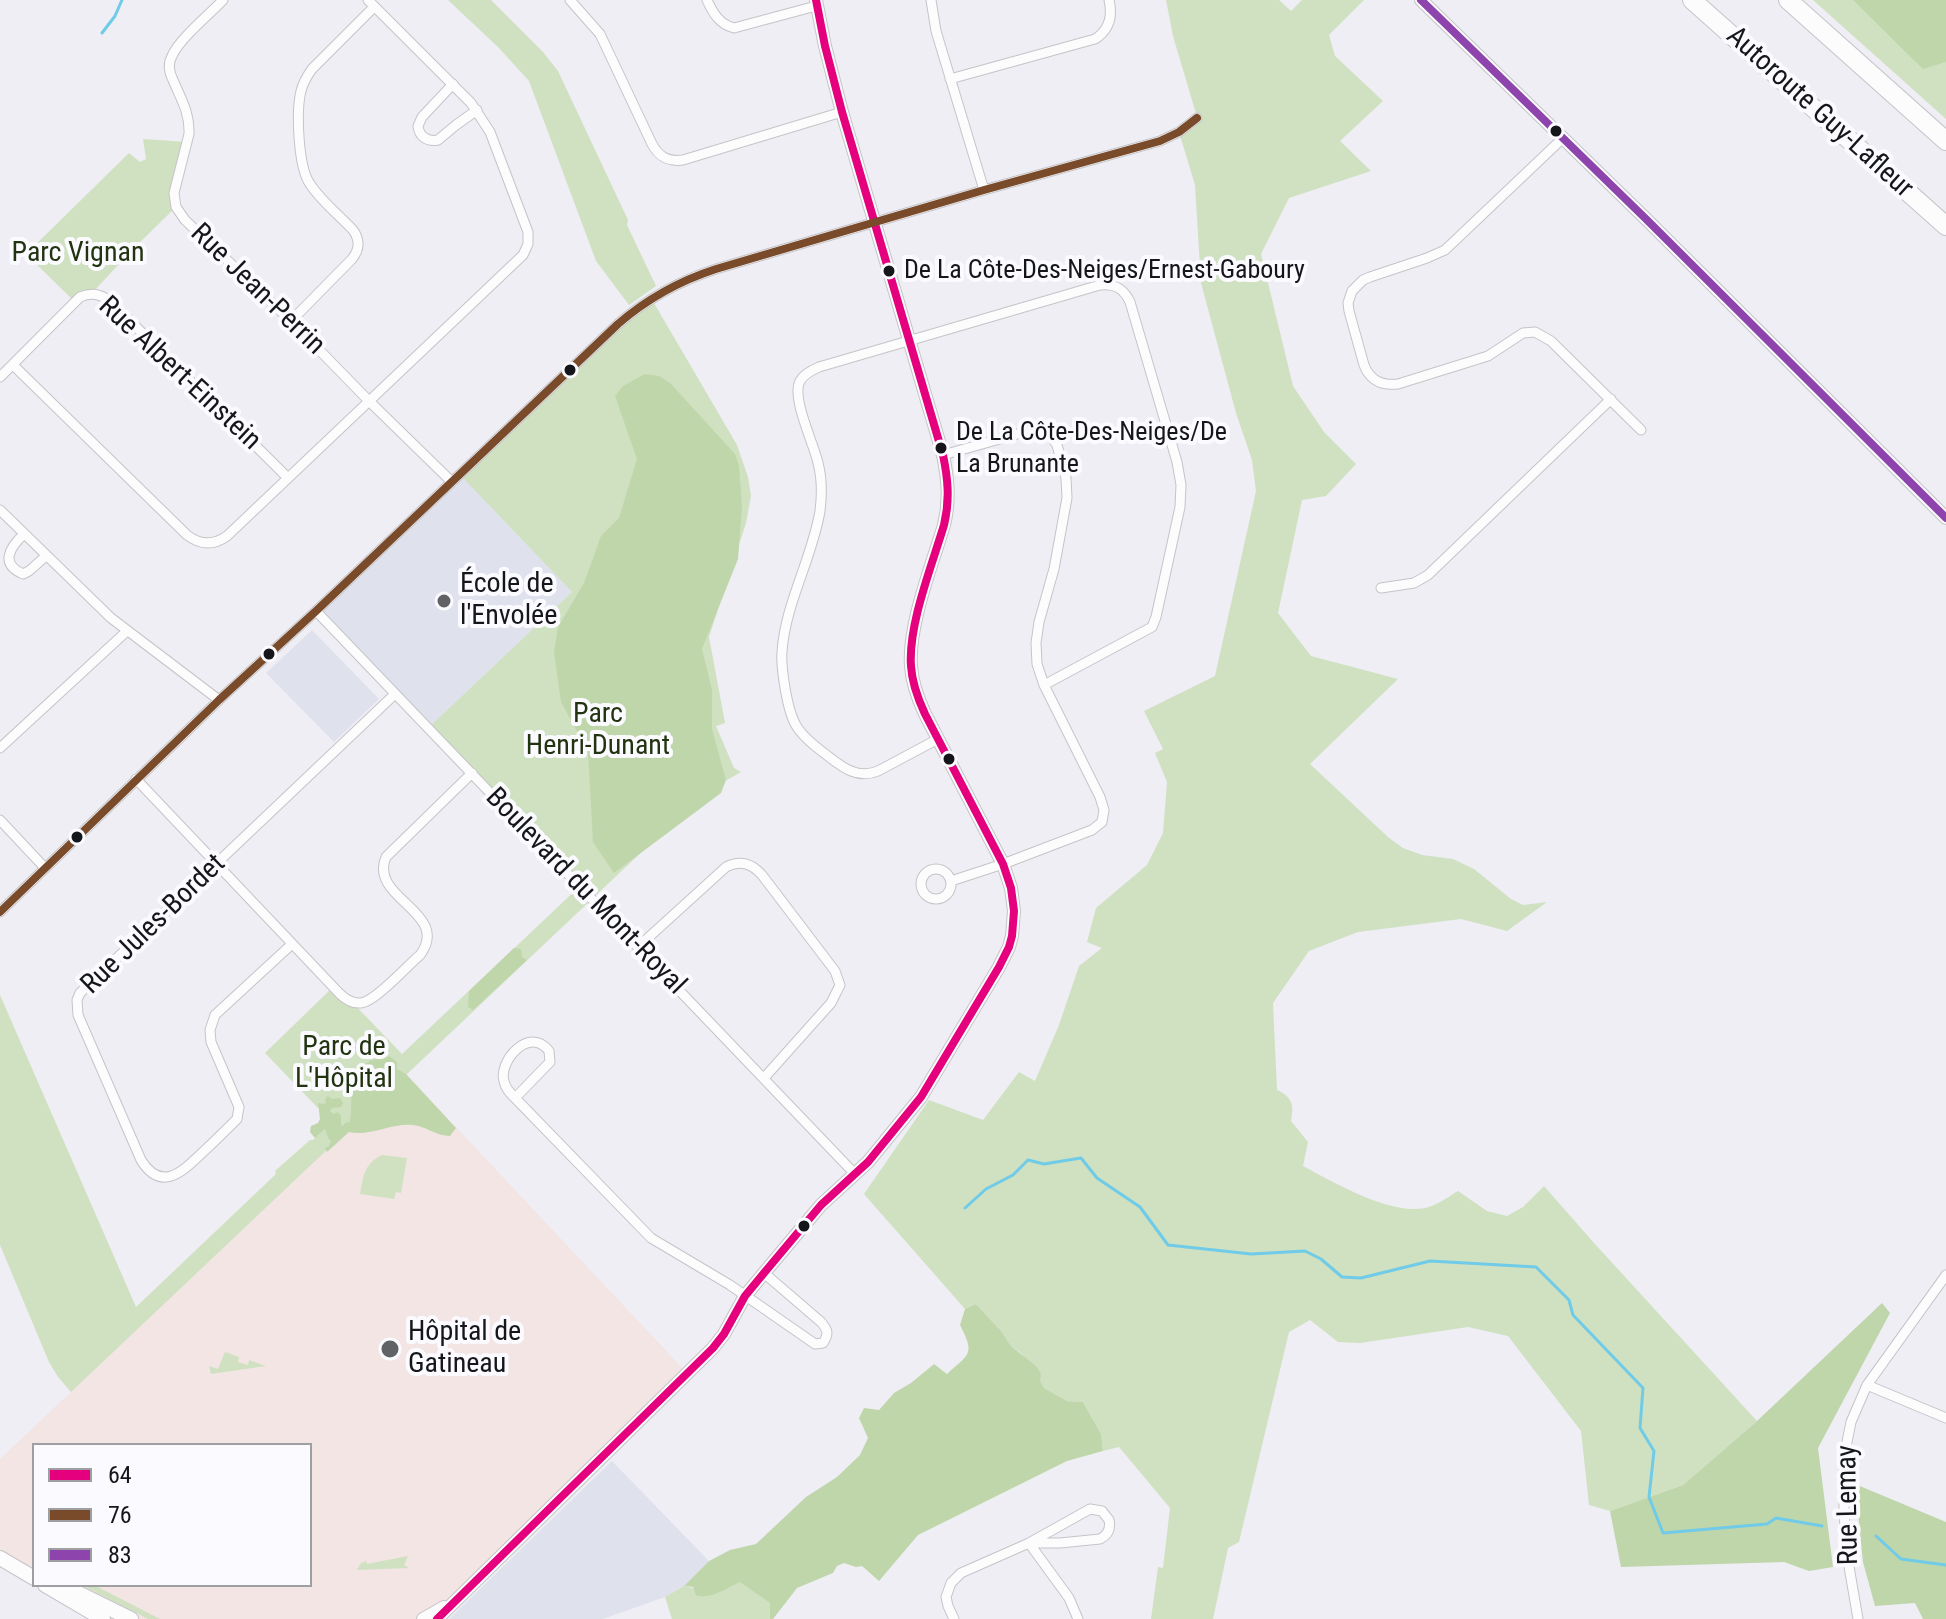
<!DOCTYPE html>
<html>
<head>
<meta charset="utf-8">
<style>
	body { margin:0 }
	#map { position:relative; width:1946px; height:1619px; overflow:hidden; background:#eeeef4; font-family:"Roboto Condensed",sans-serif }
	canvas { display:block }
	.legend { position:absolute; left:32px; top:1443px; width:280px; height:144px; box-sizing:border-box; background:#fafaff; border:2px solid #9e9fa3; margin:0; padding:10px 14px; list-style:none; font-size:24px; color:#15161a }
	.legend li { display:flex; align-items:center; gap:16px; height:40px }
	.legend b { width:40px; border:2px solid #9e9fa3 }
</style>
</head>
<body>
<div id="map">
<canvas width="1946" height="1619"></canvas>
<ul class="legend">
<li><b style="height:10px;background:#e5007d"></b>64</li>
<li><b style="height:10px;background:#7a4b2a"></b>76</li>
<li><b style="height:10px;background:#8e44ad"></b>83</li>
</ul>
</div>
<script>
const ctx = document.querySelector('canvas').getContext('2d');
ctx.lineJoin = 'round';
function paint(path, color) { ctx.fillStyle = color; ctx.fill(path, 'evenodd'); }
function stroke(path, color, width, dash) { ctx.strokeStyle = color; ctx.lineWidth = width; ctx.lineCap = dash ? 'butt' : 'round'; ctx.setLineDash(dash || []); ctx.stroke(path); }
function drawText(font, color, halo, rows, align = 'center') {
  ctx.font = font + ' "Roboto Condensed",sans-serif'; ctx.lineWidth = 8; ctx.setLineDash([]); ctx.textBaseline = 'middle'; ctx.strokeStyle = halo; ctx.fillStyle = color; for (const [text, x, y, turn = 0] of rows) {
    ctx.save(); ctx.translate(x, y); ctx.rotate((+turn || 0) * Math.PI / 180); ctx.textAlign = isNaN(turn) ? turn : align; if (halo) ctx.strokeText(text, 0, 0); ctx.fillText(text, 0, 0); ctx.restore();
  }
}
paint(new Path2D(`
	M460 475 572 592 428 728 316 611Z
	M312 630 379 699 334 742 266 673Z
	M612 1461 709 1561 684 1586 665 1597 603 1619H449Z`), '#dfe1ed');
paint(new Path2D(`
	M406 1074 688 1374 454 1602 423 1619H131L62 1585H310V1445H34V1571L0 1554V1459Z`), '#f2e5e4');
paint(new Path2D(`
	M448 0H491L543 52 558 71 628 220 627 225 656 286 629 305 596 261 529 81 499 48Z
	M1166 0H1279L1291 11 1302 0H1364L1329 35 1335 56 1383 101 1340 141 1371 171 1289 198 1261 254 1293 386 1324 432 1356 464 1326 496 1302 500 1278 613 1311 656 1398 679 1310 764 1389 838 1403 848 1422 855 1453 859 1474 869 1511 899 1523 905 1547 902 1507 931 1461 919 1358 932 1309 951 1273 1003 1277 1090C1293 1097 1294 1106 1291 1121L1308 1142 1303 1166C1335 1183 1389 1215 1425 1208 1436 1206 1448 1197 1458 1191L1487 1211 1507 1216 1523 1207 1544 1186 1594 1243 1757 1421 1683 1485 1610 1511 1589 1505 1581 1431 1508 1336 1468 1327 1360 1343 1338 1342 1310 1320 1289 1332 1239 1542 1228 1548 1213 1619H1151L1158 1567 1163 1568 1170 1508 1119 1447 1103 1451 1101 1434 1083 1402 1067 1401 1044 1388 1022 1354 1011 1346 1002 1332 976 1304 965 1309 864 1194 929 1100 983 1120 1019 1072 1035 1081 1059 1025 1079 966 1102 948 1087 942 1096 908 1147 865 1163 833 1167 782 1155 753 1163 749 1144 711 1215 676 1256 491 1252 460 1236 413 1201 283 1195 185 1179 132 1197 117 1173 36Z
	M1813 0H1946V119Z
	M143 139 186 142 176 207 134 248 92 293 75 302 26 254 129 153 140 162 146 159Z
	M651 298 737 445 748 477 751 496 746 523 709 637 725 723 716 726 734 768 741 772 704 793 71 1392 58 1377 49 1362 0 1245V995L136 1307 276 1174 275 1171 310 1140H313L333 1121 321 1108H318L265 1053 333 987 352 1002 402 1054 579 887 428 728 572 592 460 475Z
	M382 1155 407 1158 401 1193 396 1192 394 1199 360 1194C363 1176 365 1163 382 1155Z
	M225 1352 239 1357 238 1362 248 1365 249 1360 266 1366 211 1374 209 1366 218 1369Z
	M408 1556 404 1565 409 1568 357 1570 361 1563 366 1561 367 1564Z
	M740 1581 770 1603V1619H672L665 1597 684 1586 716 1593Z
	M82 1585H94L160 1619H148Z`), '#cfe1c1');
paint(new Path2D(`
	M1853 0H1946V62L1923 69Z
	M645 374 659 376 670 383 735 454 739 466 742 507 738 559 702 649 712 690V729L726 780 721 793 614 873 593 842 588 751 561 702 554 652 558 627 584 583 601 536 619 518 637 459 615 396 623 386Z
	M514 948 521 949 522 957 527 960 473 1010 468 1007 469 991Z
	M389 1056 397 1062V1069L406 1074 456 1128 450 1136C436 1136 426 1126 413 1125 391 1123 369 1137 349 1132L327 1152 325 1148 329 1146 331 1141 328 1138 325 1129 315 1138 310 1132 311 1126 318 1123 320 1119 318 1103 323 1104 326 1103 325 1099 328 1096 332 1099 340 1098 343 1103 341 1107 332 1108 330 1111 334 1114 338 1112 341 1116V1125L343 1126 345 1123 350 1122C353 1103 347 1072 370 1061 377 1058 382 1059 389 1056Z
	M1882 1303 1890 1313 1818 1448 1833 1567 1809 1571 1784 1562 1621 1567 1610 1511 1683 1485 1757 1421Z
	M976 1304 1002 1332 1011 1346 1036 1366 1041 1374 1040 1381 1044 1388 1067 1401 1083 1402 1101 1434 1103 1451 1067 1461 918 1535 879 1581 862 1566 856 1567 844 1563 837 1566 833 1573 797 1588 773 1619H770V1603L740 1582C726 1588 711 1600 696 1595L693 1587 684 1586 709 1561 730 1550 756 1544 806 1497 837 1477 860 1455 868 1438 859 1418 864 1408 879 1410 894 1393 911 1383 934 1364 947 1374C970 1353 975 1355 960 1325L965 1309Z
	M1855 1484 1946 1522V1619H1923L1915 1603 1875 1606 1863 1562Z`), '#bfd6ab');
stroke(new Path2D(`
	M102 33 115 16 122 0
	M965 1208 986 1189 1013 1175 1028 1160 1044 1164 1081 1158 1097 1178 1140 1207 1168 1245 1251 1254 1305 1251 1321 1259 1342 1277 1361 1278 1430 1261 1536 1267 1569 1300 1573 1315 1643 1388 1640 1428 1654 1451 1649 1497 1663 1533 1767 1524 1776 1518 1822 1526
	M1876 1536 1901 1559 1946 1565`), '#6fcbe7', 3);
const minor = new Path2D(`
	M223 0C210 14 179 39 172 56 168 63 169 72 173 80 181 99 190 113 189 134L174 193 176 207 185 220 291 321 369 401 452 482
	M570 0 600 34 652 144C659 157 668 162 683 160L842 112
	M707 0C713 13 719 24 734 28L816 6
	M931 0 936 31 984 190
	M950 79 1095 39C1109 30 1113 17 1109 0
	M453 84 422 117 418 126C419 137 428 142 438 140L456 125 477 110
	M1563 138 1445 250 1427 258 1370 277 1363 280 1352 291 1348 303 1349 311 1364 365C1370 380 1381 386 1398 384L1488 356 1523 333 1535 332 1551 341 1641 430
	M291 321 352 259C360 249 360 240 353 230 339 215 321 201 310 184 298 167 296 111 301 91 303 83 307 76 312 69L374 7
	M13 365 187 535C200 545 213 546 227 536L523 255 528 244V232L490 132 471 103 368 0
	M0 377 80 297C92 292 100 294 110 301L287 477
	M943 455 1035 429 1049 434 1057 445 1066 478 1067 498 1054 569 1039 622 1036 643 1037 664 1044 685 1100 797 1104 810 1102 822 1092 830 1003 864 951 881
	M0 510 111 618 219 700
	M24 534C9 548 0 564 23 574L29 571 46 556
	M1381 588 1414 583 1428 575 1611 399
	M316 611 854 1173
	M938 739 878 771C856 780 841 766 824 753 796 732 791 723 785 688 783 676 781 664 782 652 785 604 812 559 820 511 822 495 822 478 818 463 814 444 791 398 800 381 804 374 812 370 819 367L1100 285C1115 283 1124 289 1130 302L1177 462 1181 485 1180 507 1156 617 1152 627 1044 685
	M0 748 127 631
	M136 779 339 993C345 999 352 1004 361 1003 375 1002 408 965 420 955 452 912 368 899 386 857L472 773
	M0 820 45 868
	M921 884a15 15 0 1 1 30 0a15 15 0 1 1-30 0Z
	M0 912 219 700 316 611 618 324C648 298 679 281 716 269L984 190 1160 141 1179 132 1197 118
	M292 944 215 1015 210 1030 211 1042 239 1107 237 1119C226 1130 215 1141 204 1151 184 1170 162 1194 141 1160L78 1015 77 1000 80 993 395 694
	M638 947 726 867C741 860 751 863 762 875L835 971 840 985 831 1003 764 1078
	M515 1098 550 1062 549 1051C529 1025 498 1062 504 1081 505 1088 510 1093 515 1098L651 1238 730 1285 815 1344 823 1343C829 1334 828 1330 821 1322L764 1273
	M1867 1385 1946 1418
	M1029 1543 1069 1598 1078 1619
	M954 1619 948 1606 946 1597 951 1583 961 1573 1029 1543 1090 1509 1102 1511 1109 1520C1111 1529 1108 1535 1100 1539L1060 1543H1029
	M1858 1619 1846 1549 1844 1509V1457L1851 1422 1867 1385 1946 1275`);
const tertiary = new Path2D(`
	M1421 0 1646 219 1946 518
	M423 1619 444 1607
	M437 1619 713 1348 724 1334 745 1296 764 1273 821 1205 868 1162 921 1097 999 967 1009 947 1012 936 1014 911 1011 888 1003 864 925 714C918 699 912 683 911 666 908 625 932 565 944 525 950 500 948 479 943 455L842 112 825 46 816 0`);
const secondary = new Path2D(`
	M0 1558 34 1578
	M45 1585 103 1619
	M62 1585 131 1619`);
const motorway = new Path2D(`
	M1692 0 1946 226
	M1788 0 1946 141`);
stroke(minor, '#c4c4c9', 11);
stroke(tertiary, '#c4c4c9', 14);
stroke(secondary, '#c4c4c9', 16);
stroke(motorway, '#c4c4c9', 20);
stroke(minor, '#fcfcfd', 9);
stroke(tertiary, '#fcfcfd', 12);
stroke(secondary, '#fcfcfd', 14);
stroke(motorway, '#fcfcfd', 18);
stroke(new Path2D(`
	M437 1619 713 1348 724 1334 745 1296 764 1273 821 1205 868 1162 921 1097 999 967 1009 947 1012 936 1014 911 1011 888 1003 864 925 714C918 699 912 683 911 666 908 625 932 565 944 525 950 500 948 479 943 455L842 112 825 46 816 0`), '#e5007d', 8);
stroke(new Path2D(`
	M0 912 219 700 316 611 618 324C648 298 679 281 716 269L984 190 1160 141 1179 132 1197 118`), '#7a4b2a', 8);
stroke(new Path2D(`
	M1421 0 1646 219 1946 518`), '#8e44ad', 8);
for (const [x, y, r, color] of [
	[1556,131,7,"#15161a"],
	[889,271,7,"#15161a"],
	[570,370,7,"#15161a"],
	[941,448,7,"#15161a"],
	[444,601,8,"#616266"],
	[269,654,7,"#15161a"],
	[949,759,7,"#15161a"],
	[77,837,7,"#15161a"],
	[804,1226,7,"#15161a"],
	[390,1349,10,"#616266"]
]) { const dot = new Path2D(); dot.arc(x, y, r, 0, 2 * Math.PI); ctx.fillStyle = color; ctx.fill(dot); stroke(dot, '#fafaff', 3); }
drawText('26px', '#15161a', '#fafaff', [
	["De La Côte-Des-Neiges/Ernest-Gaboury",904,271],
	["De La Côte-Des-Neiges/De",956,433],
	["La Brunante",956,465]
], 'left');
drawText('28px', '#15161a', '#fafaff', [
	["Autoroute Guy-Lafleur",1819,113,42],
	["Rue Jean-Perrin",257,290,44],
	["Rue Albert-Einstein",179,374,43],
	["Boulevard du Mont-Royal",585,892,46],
	["Rue Jules-Bordet",154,925,-44],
	["Rue Lemay",1849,1505,-91]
]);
drawText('28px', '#223310', '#fafaff', [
	["Parc Vignan",78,254],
	["Parc",598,715],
	["Henri-Dunant",598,747],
	["Parc de",344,1048],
	["L'Hôpital",344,1080]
]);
drawText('28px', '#15161a', '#fafaff', [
	["École de",460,585],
	["l'Envolée",460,617],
	["Hôpital de",408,1333],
	["Gatineau",408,1365]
], 'left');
</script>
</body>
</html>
